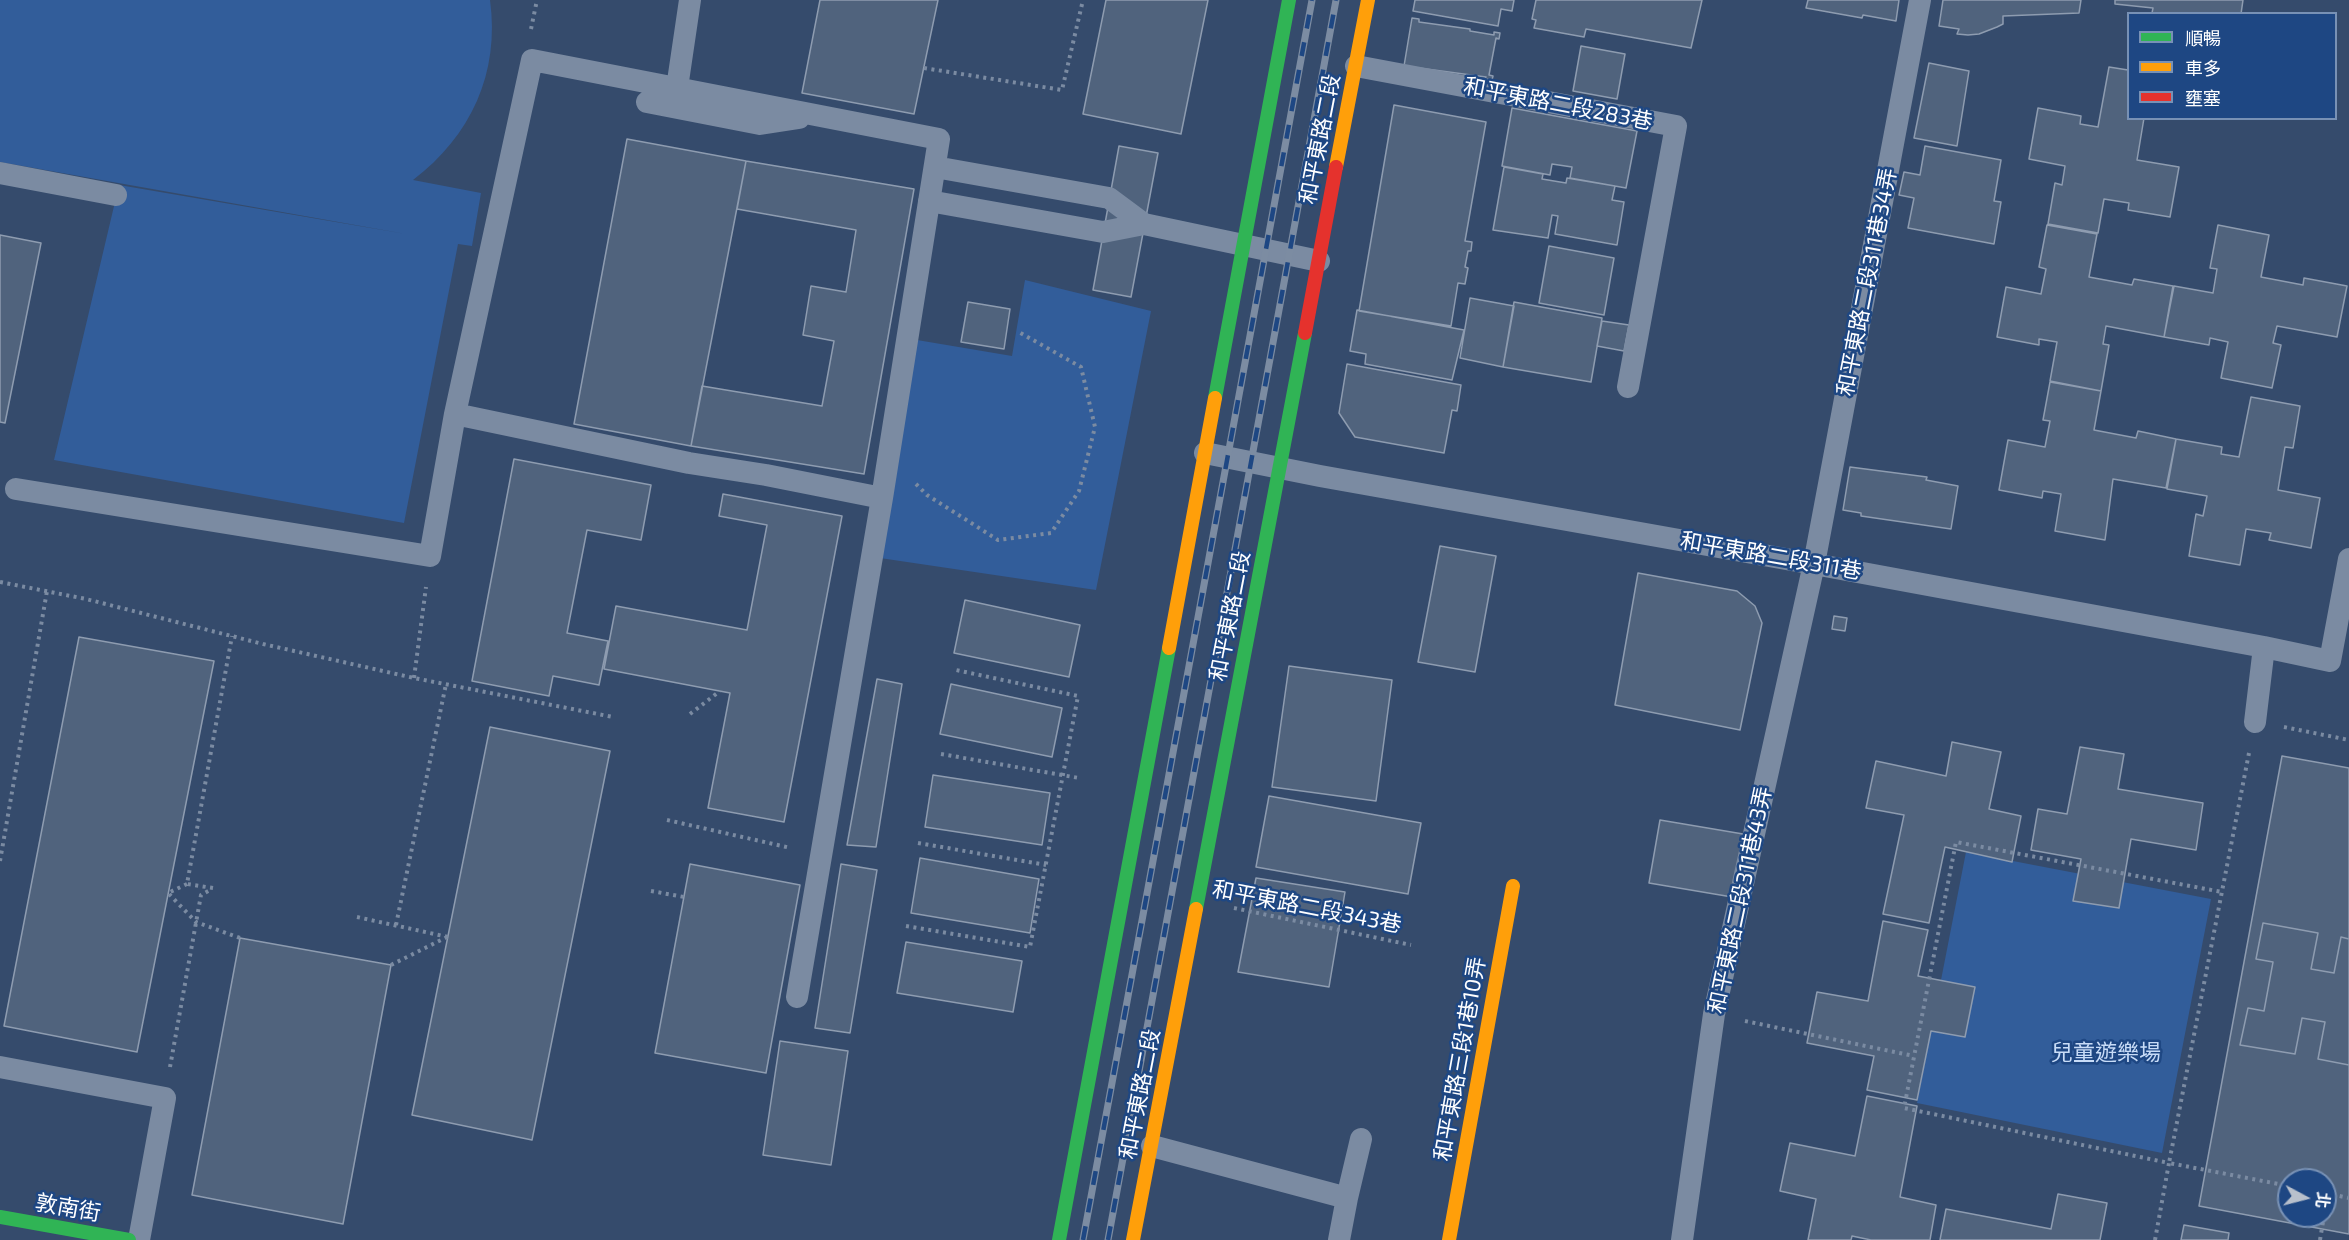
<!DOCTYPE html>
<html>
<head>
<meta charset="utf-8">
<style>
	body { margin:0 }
	#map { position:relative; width:2349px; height:1240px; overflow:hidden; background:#354b6c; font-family:"Exo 2","Noto Sans TC",sans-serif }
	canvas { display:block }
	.legend { position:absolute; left:2127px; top:12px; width:210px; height:108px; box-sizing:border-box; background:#1e4783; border:2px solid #7891b5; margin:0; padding:8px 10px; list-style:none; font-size:18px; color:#fff }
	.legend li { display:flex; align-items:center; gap:12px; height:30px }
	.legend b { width:30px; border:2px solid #7891b5 }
	.north { position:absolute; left:2277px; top:1168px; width:60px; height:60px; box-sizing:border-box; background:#1e4783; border:2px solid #7891b5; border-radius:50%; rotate:97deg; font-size:16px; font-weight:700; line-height:24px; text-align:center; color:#fff }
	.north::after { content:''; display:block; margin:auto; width:21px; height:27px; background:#b8c0cc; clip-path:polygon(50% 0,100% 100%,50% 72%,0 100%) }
</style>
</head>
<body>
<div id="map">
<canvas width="2349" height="1240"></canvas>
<ul class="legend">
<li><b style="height:8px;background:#30b455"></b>順暢</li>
<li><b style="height:8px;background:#ff9f0a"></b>車多</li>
<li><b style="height:8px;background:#e5322d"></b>壅塞</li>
</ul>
<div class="north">北</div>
</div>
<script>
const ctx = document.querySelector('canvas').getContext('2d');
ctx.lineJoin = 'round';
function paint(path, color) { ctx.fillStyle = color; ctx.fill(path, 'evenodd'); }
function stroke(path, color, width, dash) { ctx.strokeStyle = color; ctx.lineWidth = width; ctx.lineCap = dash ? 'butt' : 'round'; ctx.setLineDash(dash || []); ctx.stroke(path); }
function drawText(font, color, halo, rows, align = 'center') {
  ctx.font = font + ' "Exo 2","Noto Sans TC",sans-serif'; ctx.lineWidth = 5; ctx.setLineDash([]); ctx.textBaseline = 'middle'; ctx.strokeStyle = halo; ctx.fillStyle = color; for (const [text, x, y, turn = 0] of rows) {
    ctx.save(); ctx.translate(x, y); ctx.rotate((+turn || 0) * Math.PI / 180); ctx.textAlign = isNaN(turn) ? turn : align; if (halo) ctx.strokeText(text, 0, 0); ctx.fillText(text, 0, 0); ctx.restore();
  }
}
paint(new Path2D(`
	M0 0H490C500 73 471 136 413 180L481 193 472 246 458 244 404 523 54 460 119 185 406 234 0 162Z
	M1025 280 1151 311 1096 590 880 558 917 340 1012 356Z
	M1966 852 2211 899 2162 1153 1917 1103Z`), '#325d9a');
const building = new Path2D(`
	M820 0H938L914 114 802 93Z
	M1106 0H1208L1181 134 1083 114Z
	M1415 0H1514L1512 11 1501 9 1498 26 1413 11Z
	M1536 0H1702L1691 48 1586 29 1584 37 1534 28 1536 20 1532 19Z
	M1808 0H1899L1896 21 1863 15 1862 18 1806 8Z
	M1943 0H2081L2079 13 2003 16V24L1997 27 1979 34 1968 35 1957 34 1959 29 1939 26Z
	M2115 0H2243L2241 14H2156L2152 13 2153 8 2115 4Z
	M1412 18 1419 19V22L1470 29V31L1494 35V32L1500 33 1499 39 1496 38 1489 75 1493 76 1492 80 1485 79 1486 77 1404 66Z
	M1581 46 1625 54 1617 99 1573 91Z
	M1929 63 1969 71 1957 146 1914 138Z
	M2109 67 2128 70V118H2144L2137 160 2179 167 2170 217 2128 210 2129 203 2104 199 2098 233 2048 224 2055 183 2062 185 2065 166 2029 159 2038 108 2081 116 2080 124 2098 127Z
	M1394 105 1486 122 1465 241 1472 242 1471 251H1468L1465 267 1468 268 1465 284 1458 283 1451 326 1359 311Z
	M1512 108 1637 131 1626 188 1570 178 1572 167 1552 164 1550 175 1502 166Z
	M627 139 746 161 691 446 574 424Z
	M1119 146 1158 153 1131 297 1093 290Z
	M1925 146 2001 160 1994 201 2001 202 1994 244 1908 228 1914 198 1899 195 1904 172 1920 175Z
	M746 161 914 189 864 474 691 446 702 386 822 406 834 341 803 335 811 286 846 292 856 230 737 209Z
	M1504 167 1543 174 1542 179 1566 183 1567 178 1615 186 1612 200 1624 202 1617 245 1555 234 1558 216 1552 215 1548 238 1493 230Z
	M2047 225 2097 234 2089 277 2132 285 2134 279 2173 286 2164 337 2106 326 2103 344 2109 345 2101 391 2050 381 2057 342 2039 339V345L1997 337 2006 287 2041 294 2046 269 2039 267Z
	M2218 225 2269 235 2261 277 2303 285 2304 278 2347 286 2337 337 2277 326 2273 343 2281 345 2272 388 2221 378 2228 342 2210 338 2209 345 2164 337 2174 286 2213 293 2217 269 2210 268Z
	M0 235 41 243 5 423 0 422Z
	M1549 246 1614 258 1604 315 1539 303Z
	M1470 298 1514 306 1503 367 1460 358Z
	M968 302 1010 309 1004 349 961 342Z
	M1514 302 1602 318 1591 382 1503 367Z
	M1357 310 1464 330 1452 380 1365 364 1366 354 1350 351Z
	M1602 321 1629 325 1624 351 1597 346Z
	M1347 364 1461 385 1457 411 1452 410 1444 453 1355 437 1339 413Z
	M2050 382 2101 391 2094 430 2136 438 2138 431 2176 439 2166 488 2113 479 2105 540 2055 531 2061 494 2043 491 2042 498 1999 490 2008 440 2045 447 2050 421 2043 420Z
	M2251 397 2300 406 2293 448 2285 447 2278 490 2320 498 2311 548 2269 540 2271 533 2246 529 2240 565 2189 556 2196 514 2203 516 2207 496 2167 489 2176 439 2222 447 2221 454 2239 457Z
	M514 459 651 485 641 540 587 530 567 633 608 641 599 685 553 676 549 696 472 681Z
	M1850 467 1927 477 1926 480 1958 486 1951 529 1861 516V513L1843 510Z
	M723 494 842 516 784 822 708 808 730 693 604 669 616 606 747 630 767 525 719 516Z
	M1440 546 1496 556 1475 672 1418 662Z
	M1638 573 1737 591 1755 606 1762 623 1740 730 1615 705Z
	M965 600 1080 625 1069 677 954 653Z
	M1834 616 1847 618 1845 631 1832 629Z
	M79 637 214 661 137 1052 4 1026Z
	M1289 666 1392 680 1376 801 1272 787Z
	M877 679 902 684 876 847 847 845Z
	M951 684 1062 708 1052 757 940 734Z
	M490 727 610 751 532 1140 412 1115Z
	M1952 742 2001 752 1989 809 2021 816 2012 862 1945 847 1929 923 1883 914 1904 815 1866 808 1876 761 1946 776Z
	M2080 747 2124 754 2118 789 2203 803 2196 850 2131 839 2119 908 2073 901 2081 859 2031 850 2038 809 2067 814Z
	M2282 756 2349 768V939L2341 937 2334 973 2311 969 2318 933 2263 923 2256 959 2273 962 2264 1011 2248 1008 2240 1045 2295 1054 2302 1018 2325 1022 2318 1059 2349 1065V1234L2199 1206ZM2289 1180H2325V1216H2289Z
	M933 775 1050 793 1042 845 925 827Z
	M1269 796 1421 823 1408 894 1256 867Z
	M1660 820 1749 835 1738 898 1649 883Z
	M920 858 1039 879 1030 933 911 913Z
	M690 864 800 885 766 1073 655 1053Z
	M841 864 877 870 850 1033 815 1028Z
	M1256 878 1345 892 1329 987 1238 972Z
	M1883 921 1928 930 1918 976 1975 987 1965 1037 1931 1031 1917 1100 1867 1090 1874 1056 1807 1043 1817 992 1868 1001Z
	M2263 923 2318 933 2311 969 2334 973 2341 937 2349 939V1065L2318 1059 2325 1022 2302 1018 2295 1054 2240 1045 2248 1008 2264 1011 2273 962 2256 959Z
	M240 938 391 965 343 1224 192 1195Z
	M906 942 1022 961 1013 1012 897 993Z
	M780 1041 848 1051 831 1165 763 1155Z
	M1867 1096 1917 1106 1900 1197 1936 1205 1930 1240H1871L1852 1236 1851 1240H1808L1816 1199 1780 1191 1790 1143 1855 1156Z
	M2058 1194 2107 1203 2100 1240H1940L1946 1209 2051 1229Z
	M2184 1225 2229 1233 2228 1240H2181Z`);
paint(building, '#50637d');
stroke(building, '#8e9cb0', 1.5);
stroke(new Path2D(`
	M531 29 537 0
	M924 68 1062 90 1083 0
	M916 484 927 495 998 540 1051 533 1079 491 1095 427 1081 367 1017 331
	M0 582 86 599 263 644 414 678 613 717
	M414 678 426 587
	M690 714 720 691
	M2284 727 2349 740
	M2249 753 2169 1163 2289 1186
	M941 754 1079 778
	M667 820 791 848
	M918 843 1046 865
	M0 861 47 591
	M187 884 168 893 196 922 240 938
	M213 888 187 884 232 636
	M651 891 684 897
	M1234 908 1411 945
	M357 917 448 937
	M396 925 446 684
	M906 926 1030 947 1078 696 956 670
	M391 965 447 937
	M1745 1021 1914 1056
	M170 1067 201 895 212 889
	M2325 1193 2349 1198
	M2325 1212 2328 1194
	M2155 1240 2169 1163 1904 1108 1956 842 2222 892
	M2320 1240 2324 1216`), '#7b8ba2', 4, [3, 4.5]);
stroke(new Path2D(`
	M1356 66 1676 126 1628 387
	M677 88 690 0
	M647 102 760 124 799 118
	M935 167 1109 198 1144 224
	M0 173 116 195
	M929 201 1103 232 1144 224 1319 261
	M1205 453 1320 476 1814 564 2264 647 2255 722
	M16 489 430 556 455 414 532 60 939 139 882 498 766 475 689 463 455 414
	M2264 647 2330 661 2349 559
	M797 997 882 498
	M0 1067 165 1098 139 1240
	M1152 1146 1347 1198 1361 1139
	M1339 1240 1347 1198
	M1682 1240 1714 1014 1814 564 1920 0`), '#7b8ba2', 22);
stroke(new Path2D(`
	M1215 398 1289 0
	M1196 909 1305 333
	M0 1217 129 1240
	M1059 1240 1169 648`), '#30b455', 14);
stroke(new Path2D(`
	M1336 167 1368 0
	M1169 648 1215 398
	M1133 1240 1196 909
	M1449 1240 1513 886`), '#ff9f0a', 14);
stroke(new Path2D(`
	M1305 333 1336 167`), '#e5322d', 14);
const rail = new Path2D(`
	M1083 1240 1312 0
	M1108 1240 1336 0`);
stroke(rail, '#7c8ca2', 7);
stroke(rail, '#1e4783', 4.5, [14]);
drawText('22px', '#fff', '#1e4783', [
	["和平東路二段283巷",1558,104,11],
	["和平東路二段",1320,139,-79],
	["和平東路二段311巷34弄",1867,282,-79],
	["和平東路二段311巷",1771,556,10],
	["和平東路二段",1230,616,-79],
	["和平東路二段311巷43弄",1740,900,-78],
	["和平東路二段343巷",1307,907,11],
	["和平東路三段1巷10弄",1460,1059,-80],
	["和平東路二段",1140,1094,-79],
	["敦南街",68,1208,10]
]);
drawText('22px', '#c8dcf7', '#1e4783', [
	["兒童遊樂場",2106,1053]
]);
</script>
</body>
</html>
